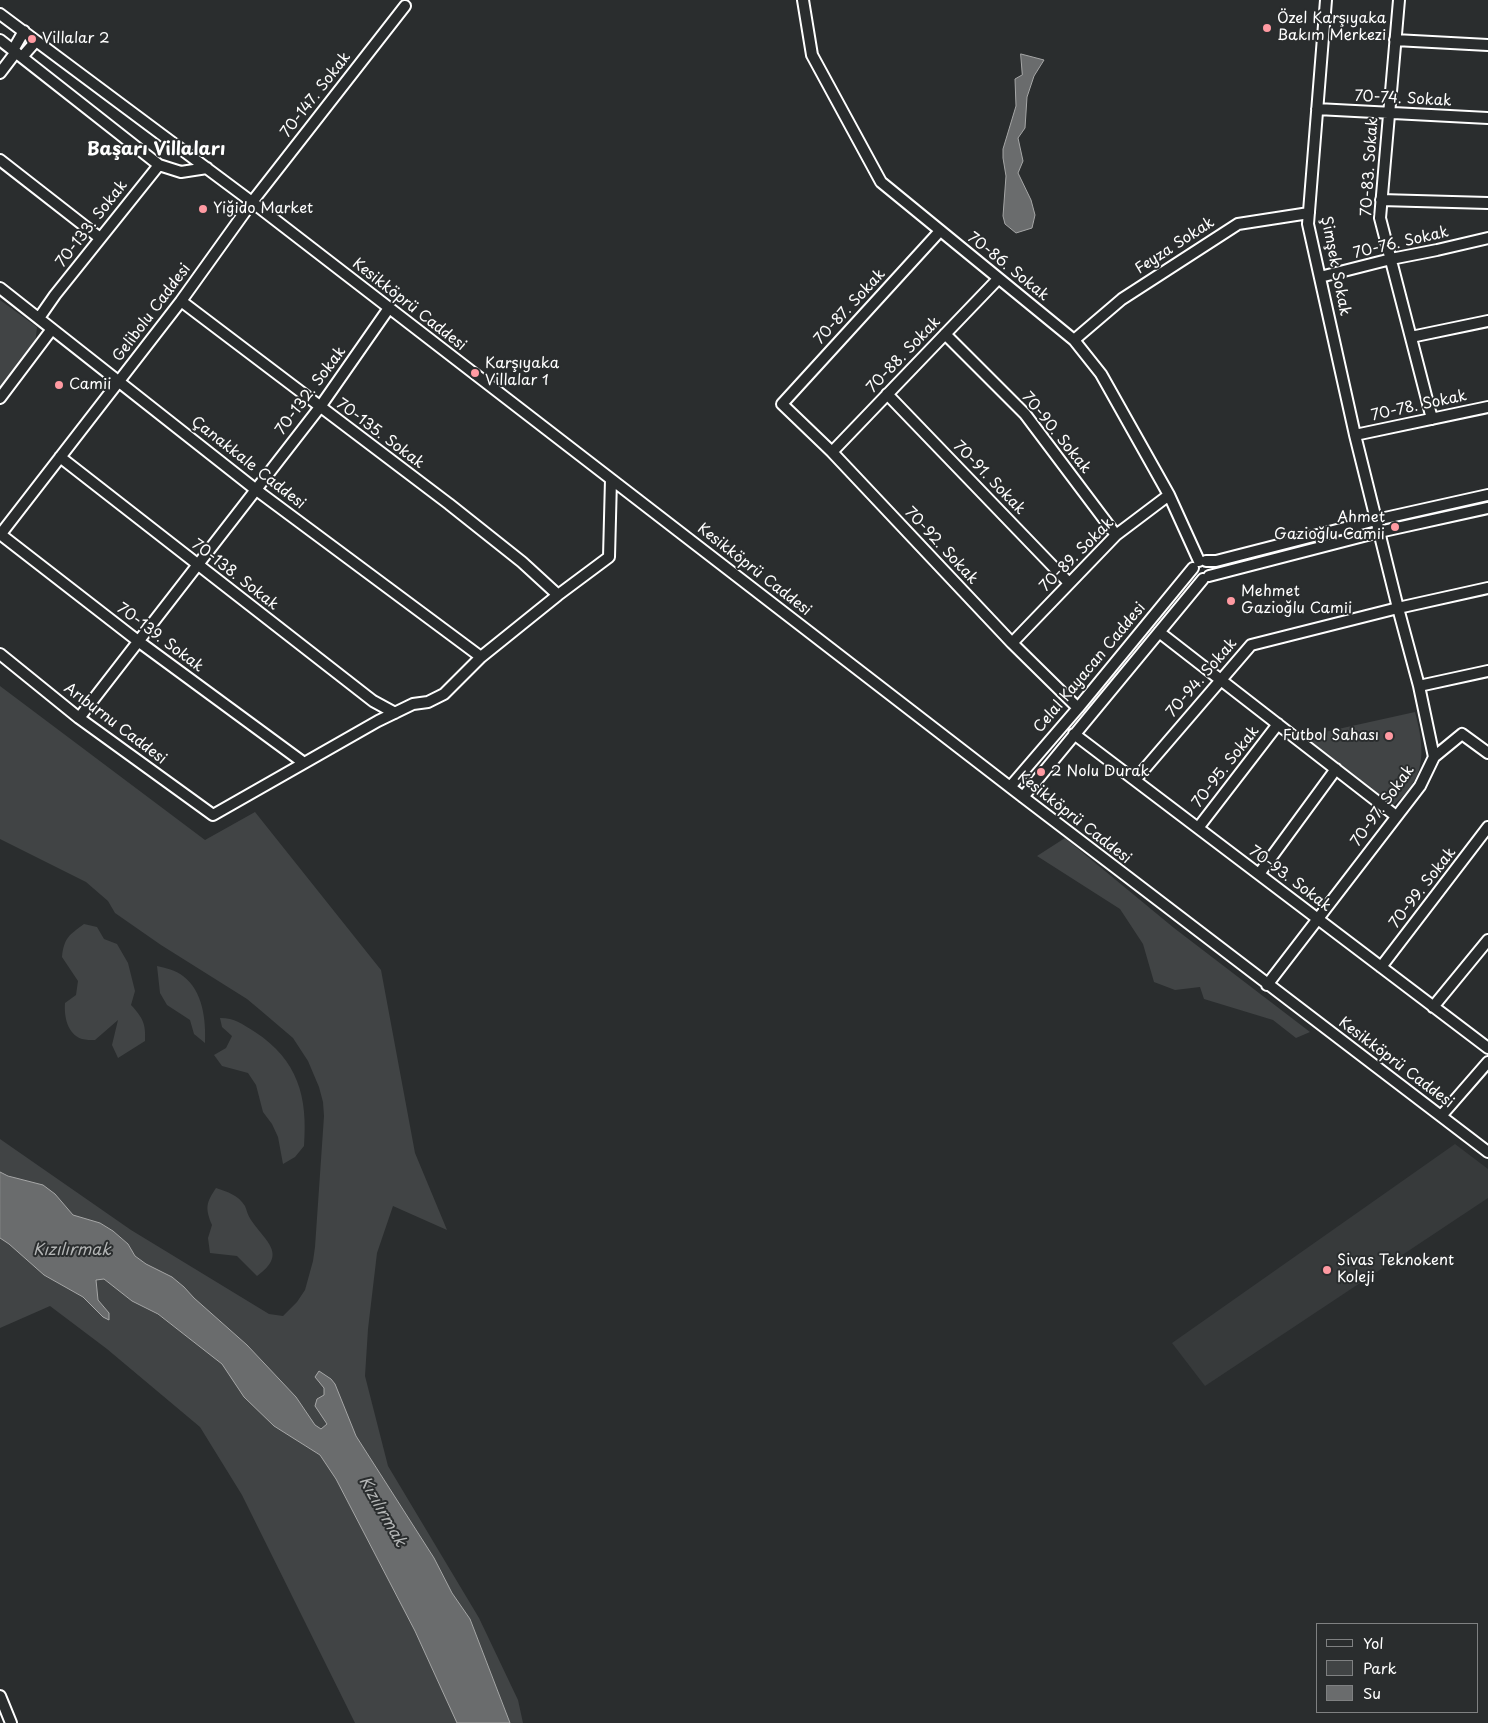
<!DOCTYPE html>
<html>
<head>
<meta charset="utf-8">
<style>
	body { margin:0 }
	#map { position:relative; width:1488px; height:1723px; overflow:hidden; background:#2a2d2e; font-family:"Playpen Sans",sans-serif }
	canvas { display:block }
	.legend { position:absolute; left:1316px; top:1623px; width:162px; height:90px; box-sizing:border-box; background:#2a2d2e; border:1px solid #7f8182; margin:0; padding:6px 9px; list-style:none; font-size:15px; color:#fff }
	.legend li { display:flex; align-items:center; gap:10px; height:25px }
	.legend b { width:25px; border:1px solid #7f8182 }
</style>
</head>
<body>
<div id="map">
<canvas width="1488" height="1723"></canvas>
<ul class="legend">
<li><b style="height:6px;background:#2a2d2e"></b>Yol</li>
<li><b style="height:14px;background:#414445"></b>Park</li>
<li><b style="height:14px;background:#6a6c6d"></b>Su</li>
</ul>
</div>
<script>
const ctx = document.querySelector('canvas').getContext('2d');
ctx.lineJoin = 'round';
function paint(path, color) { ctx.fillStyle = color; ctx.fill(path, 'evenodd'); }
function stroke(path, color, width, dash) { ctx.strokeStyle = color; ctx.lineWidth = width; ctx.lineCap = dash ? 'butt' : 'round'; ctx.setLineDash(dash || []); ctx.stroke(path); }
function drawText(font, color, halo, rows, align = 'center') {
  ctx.font = font + ' "Playpen Sans",sans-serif'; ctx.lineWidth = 4; ctx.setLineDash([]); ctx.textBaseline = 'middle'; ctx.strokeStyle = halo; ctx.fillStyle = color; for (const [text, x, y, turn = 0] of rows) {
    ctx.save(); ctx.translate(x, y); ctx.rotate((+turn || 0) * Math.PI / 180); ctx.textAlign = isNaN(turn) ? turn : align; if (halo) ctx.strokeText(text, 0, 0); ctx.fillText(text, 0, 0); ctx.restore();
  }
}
paint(new Path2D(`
	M1455 1144 1488 1169V1198L1205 1386 1172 1343Z`), '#373a3b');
paint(new Path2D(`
	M0 300 37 327 35 345 0 391Z
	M0 686 205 840 255 812 381 970 415 1153 447 1230 393 1206 377 1253 368 1329 365 1376 388 1466 479 1618 518 1700 523 1723H510L470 1619 452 1593 434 1558 356 1436 346 1413 324 1388 327 1424 321 1429 315 1426 296 1397 247 1345 194 1298 184 1287 172 1277 146 1264 135 1256 128 1244 113 1231 100 1223 73 1216 55 1194 0 1172V1139L131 1230 269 1314 283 1316 297 1302 305 1290 313 1261 315 1247 324 1116 323 1102 319 1087 308 1061 293 1038 259 1009 247 999 161 945 115 913 108 901 86 882 0 839Z
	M1415 712C1426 753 1426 779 1391 807L1302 737Z
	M1065 838 1174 928 1310 1032 1296 1038 1273 1020 1204 999 1200 987 1175 990 1154 982 1143 944 1120 909 1037 856Z
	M84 924 97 927 104 939 117 944 128 963 135 991 131 1005C143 1018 146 1024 145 1041L118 1058 112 1045 118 1020 95 1040C91 1040 86 1040 82 1039 67 1034 64 1016 65 1003L76 995 78 981 62 957C64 938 69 935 84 924Z
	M157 966C165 968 176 970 183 976 203 991 206 1020 205 1043L194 1034 190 1020 167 1005 160 993Z
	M220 1018C235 1018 242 1024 255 1032 298 1060 308 1097 304 1146L295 1157 283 1164 278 1137 272 1124 263 1112 256 1085 248 1073 222 1066 214 1055 226 1048 232 1036 222 1027Z
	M216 1188C228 1192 238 1195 245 1206 247 1211 248 1216 251 1220 266 1242 288 1254 257 1276L237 1256 210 1253 208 1238 212 1225C205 1208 206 1203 216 1188Z
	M0 1238 9 1244 44 1275 83 1297 103 1317 109 1313 98 1300 96 1280 104 1279 132 1301 157 1314 223 1364 244 1397 274 1426 320 1455 336 1479 415 1631 457 1723H355L242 1495 200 1427 107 1349 50 1306 0 1328Z`), '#414445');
const water = new Path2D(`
	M1021 54 1044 60 1034 76 1027 97 1025 128 1018 138 1023 161 1018 173 1031 200 1035 215 1032 228 1016 233 1005 224 1003 216 1006 176 1003 158V149L1016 106 1015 79 1022 75Z
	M0 1172 8 1176 43 1185 55 1194 73 1215 100 1223 113 1231 128 1244 135 1256 146 1264 172 1277 184 1287 194 1298 247 1345 296 1397 315 1425 321 1429 327 1424 315 1406 317 1399 324 1395V1388L315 1377 319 1371 331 1379 335 1384 356 1436 434 1558 452 1593 470 1619 510 1723H457L415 1631 336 1479 320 1455 274 1426 244 1397 222 1364 158 1314 132 1301 104 1279 96 1280 98 1300 109 1313V1320L103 1317 83 1297 44 1275 9 1244 0 1238Z`);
paint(water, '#6a6c6d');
stroke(water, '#a6a7a7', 1);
const minor = new Path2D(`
	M803 0 812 55 881 182 1074 340 1101 374 1169 495 1199 561
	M1399 0 1380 218 1432 419
	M0 14 252 202 1023 797 1488 1152
	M0 40 159 165
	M1395 40 1488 45
	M13 50 24 31
	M22 57 36 41
	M0 73 16 52
	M1317 109 1488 118
	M0 160 100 238
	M1381 200 1488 203
	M940 231 782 404 832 452 1012 643 1078 708
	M1320 277 1391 259 1437 250 1488 238
	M0 288 255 489 481 657
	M181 301 449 504 522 562 558 595
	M39 318 55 295 159 165 181 172 207 168
	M945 334 1025 414 1116 535
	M1411 337 1488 321
	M1074 340 1122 299 1238 224 1309 213
	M887 394 1069 583
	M0 398 52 329
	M1355 435 1488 407
	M832 452 998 279
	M60 457 373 701 395 713
	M0 534 138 641 304 763
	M0 535 181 301 252 202 405 6
	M1206 561H1216L1376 520 1488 495
	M1209 576 1379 532 1488 508
	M1159 632 1396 816
	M1012 643 1116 535 1169 495
	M0 654 79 718 213 815 378 721 413 704 428 702 444 694 481 657 558 595 609 557 611 479
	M1419 686 1488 671
	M79 718 320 407 389 308
	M1074 734 1488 1048
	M1434 757 1462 734 1488 753
	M1135 780 1251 645 1398 608 1488 588
	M1010 787 1078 708 1193 568
	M1023 797 1203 579
	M1198 828 1278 724
	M1259 874 1336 769
	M1381 967 1488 827
	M1267 985 1420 786 1434 757 1419 686 1398 608 1355 435 1308 224 1326 0
	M1433 1007 1488 940
	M1441 1116 1488 1062
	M0 1696 11 1723`);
stroke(minor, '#fff', 14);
stroke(minor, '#2a2d2e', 10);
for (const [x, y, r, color] of [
	[1267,28,5,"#ff9aa2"],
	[32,39,5,"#ff9aa2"],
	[203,209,5,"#ff9aa2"],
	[475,373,5,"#ff9aa2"],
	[59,385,5,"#ff9aa2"],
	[1395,527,5,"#ff9aa2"],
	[1231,601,5,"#ff9aa2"],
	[1389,736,5,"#ff9aa2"],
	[1041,772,5,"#ff9aa2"],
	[1327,1270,5,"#ff9aa2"]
]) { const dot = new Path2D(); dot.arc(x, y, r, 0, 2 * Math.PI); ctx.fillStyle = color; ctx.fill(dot); stroke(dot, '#2a2d2e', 2); }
drawText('15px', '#fff', '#2a2d2e', [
	["Özel Karşıyaka",1277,19],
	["Bakım Merkezi",1277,36],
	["Villalar 2",42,39],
	["Yiğido Market",213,209],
	["Karşıyaka",485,364],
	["Villalar 1",485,381],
	["Camii",69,385],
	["Ahmet",1385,518,"right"],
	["Gazioğlu Camii",1385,535,"right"],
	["Mehmet",1241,592],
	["Gazioğlu Camii",1241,609],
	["Futbol Sahası",1379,736,"right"],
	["2 Nolu Durak",1051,772],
	["Sivas Teknokent",1337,1261],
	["Koleji",1337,1278]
], 'left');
drawText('15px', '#fff', '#2a2d2e', [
	["70-147. Sokak",316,95,-52],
	["70-74. Sokak",1403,99,3],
	["70-83. Sokak",1370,167,-86],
	["70-133. Sokak",92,224,-52],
	["70-76. Sokak",1401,243,-13],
	["Feyza Sokak",1175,246,-33],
	["Şimşek Sokak",1335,266,79],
	["70-86. Sokak",1008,267,39],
	["Kesikköprü Caddesi",409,305,38],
	["70-87. Sokak",850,307,-47],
	["Gelibolu Caddesi",152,313,-53],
	["70-88. Sokak",904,355,-46],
	["70-132. Sokak",311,391,-53],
	["70-78. Sokak",1419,406,-12],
	["70-90. Sokak",1056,433,51],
	["70-135. Sokak",380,434,37],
	["Çanakkale Caddesi",248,463,38],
	["70-91. Sokak",989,478,46],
	["70-92. Sokak",941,546,47],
	["70-89. Sokak",1077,555,-45],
	["Kesikköprü Caddesi",754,570,38],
	["70-138. Sokak",235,575,38],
	["70-139. Sokak",160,638,37],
	["Celal Kayacan Caddesi",1090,668,-50],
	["70-94. Sokak",1202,678,-49],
	["Arıburnu Caddesi",115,724,37],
	["70-95. Sokak",1226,767,-52],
	["70-97. Sokak",1383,806,-54],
	["Kesikköprü Caddesi",1074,818,38],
	["70-93. Sokak",1290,879,37],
	["70-99. Sokak",1423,888,-52],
	["Kesikköprü Caddesi",1396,1063,37]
]);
drawText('italic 16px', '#b4b6b6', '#2a2d2e', [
	["Kızılırmak",72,1251],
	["Kızılırmak",382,1512,60]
]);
drawText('bold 18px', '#fff', '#2a2d2e', [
	["Başarı Villaları",156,150]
]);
</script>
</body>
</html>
